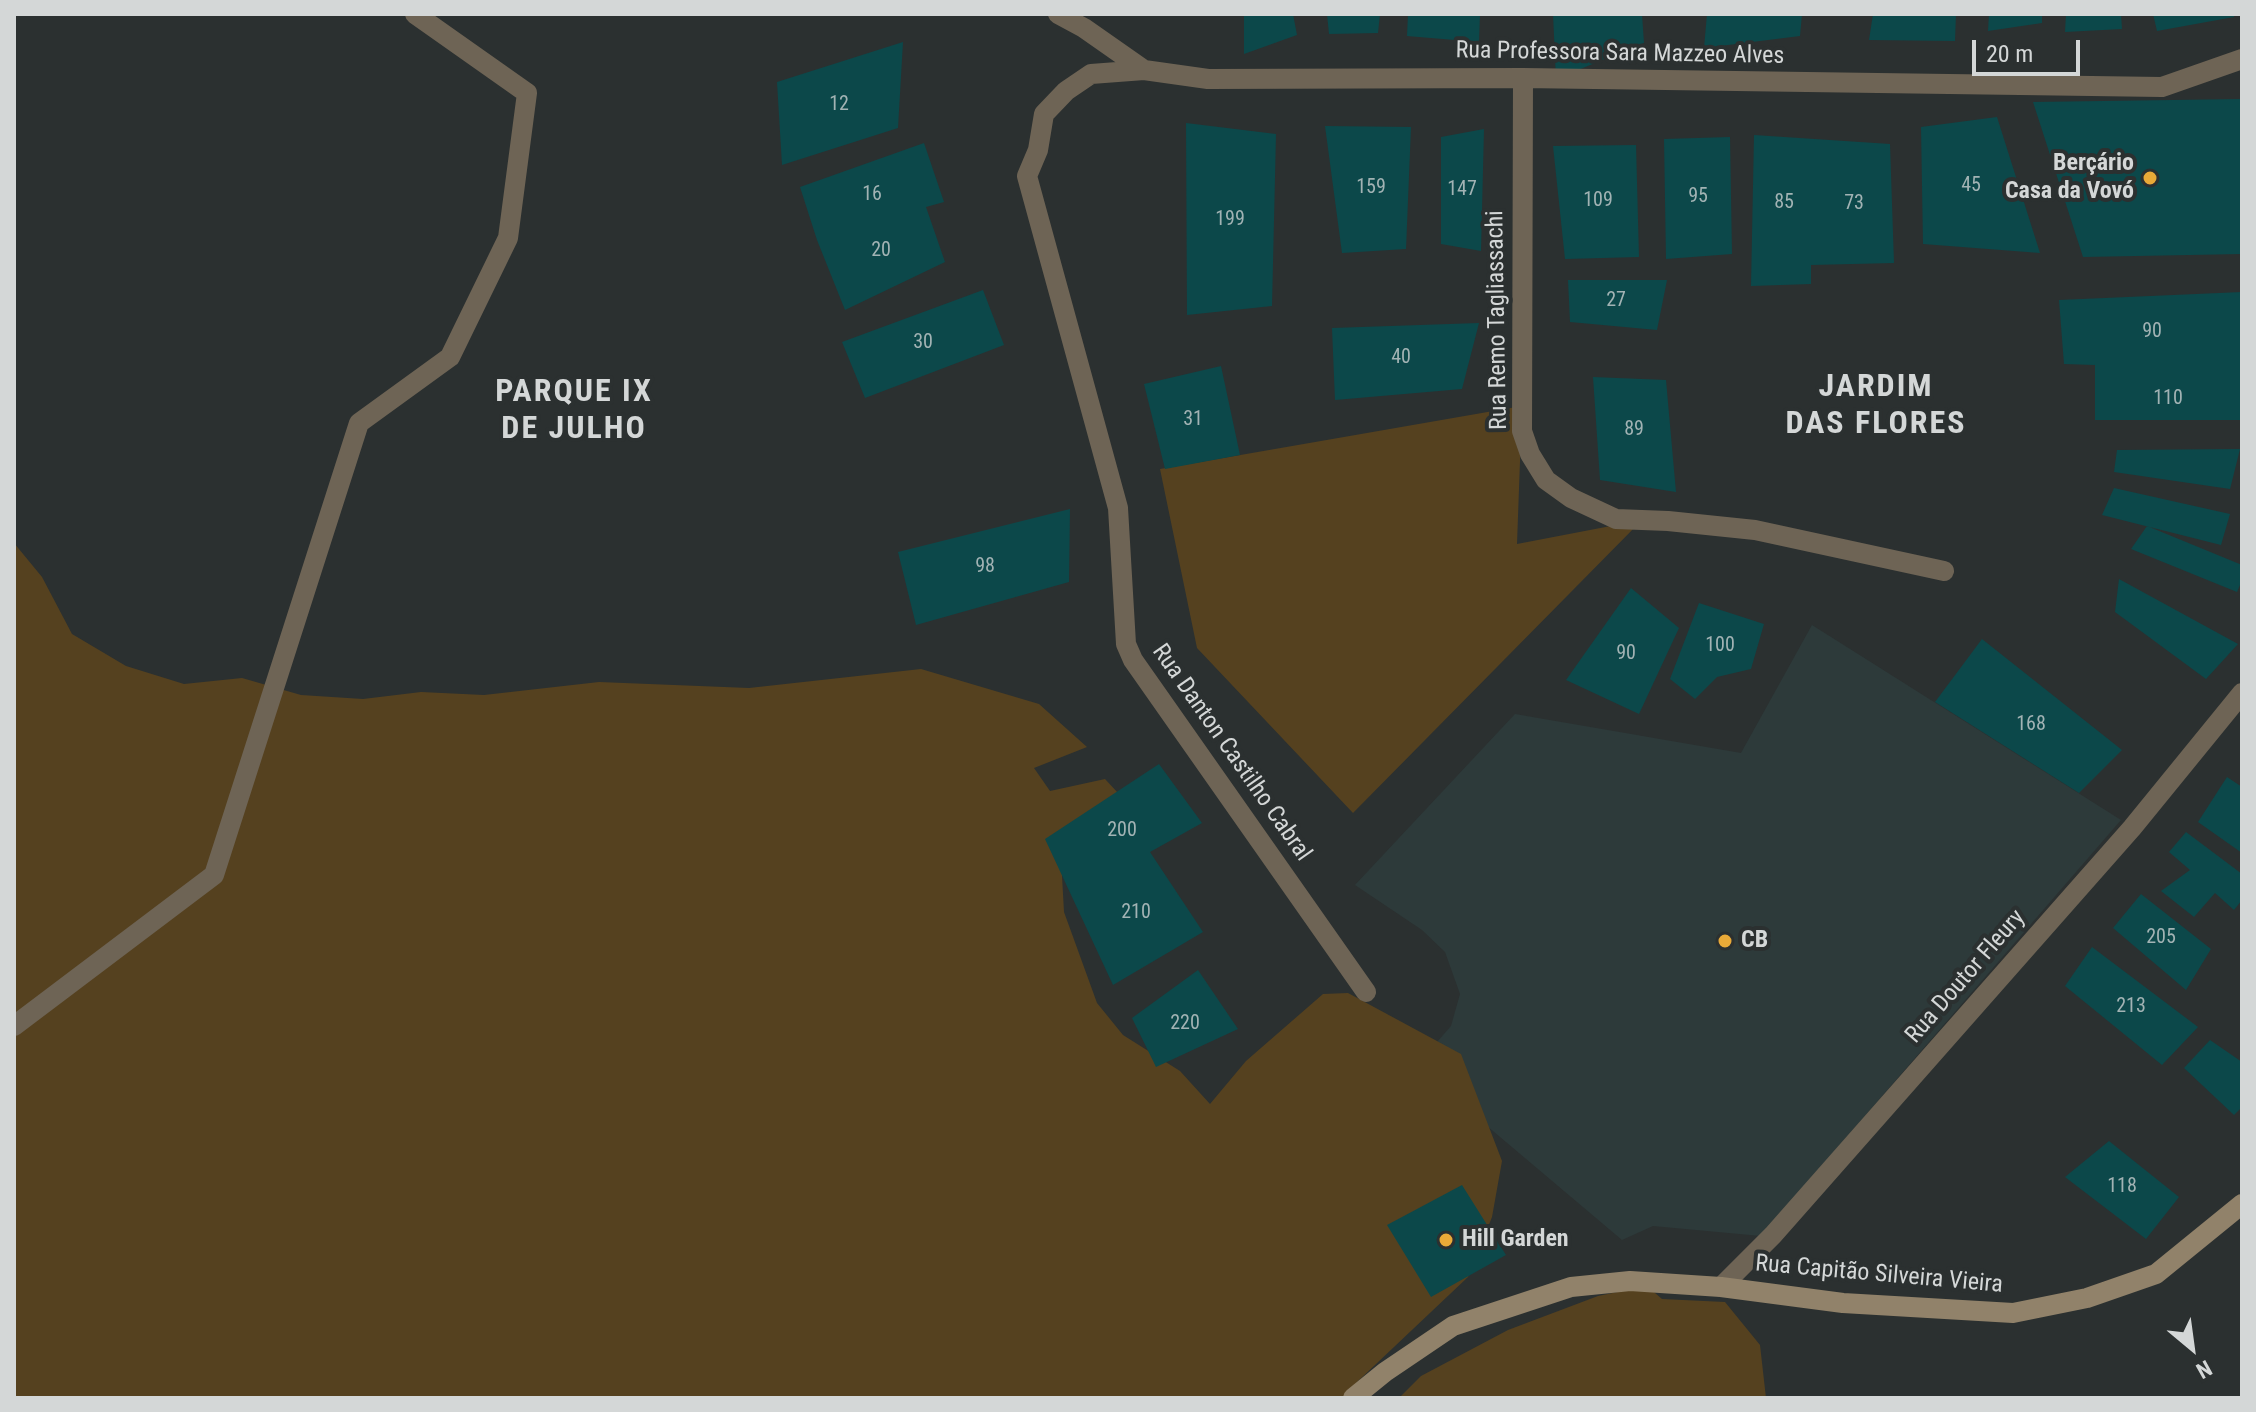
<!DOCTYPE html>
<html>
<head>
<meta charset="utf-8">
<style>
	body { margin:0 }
	#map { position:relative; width:2256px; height:1412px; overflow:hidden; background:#2b3030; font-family:"Roboto Condensed",sans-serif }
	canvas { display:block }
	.frame { position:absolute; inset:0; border:16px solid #d4d7d7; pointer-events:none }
	.north { position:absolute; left:2152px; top:1308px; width:80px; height:80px; -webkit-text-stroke:6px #2b3030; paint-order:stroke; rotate:151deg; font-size:22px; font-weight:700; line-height:32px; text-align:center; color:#d4d7d7 }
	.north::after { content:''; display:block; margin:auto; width:28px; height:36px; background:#d4d7d7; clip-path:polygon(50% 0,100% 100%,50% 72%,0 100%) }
	.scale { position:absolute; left:1972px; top:40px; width:108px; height:36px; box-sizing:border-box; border:4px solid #d4d7d7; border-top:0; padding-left:10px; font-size:24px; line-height:28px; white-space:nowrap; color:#d4d7d7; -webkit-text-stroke:6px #2b3030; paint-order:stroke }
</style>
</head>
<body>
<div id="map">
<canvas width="2256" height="1412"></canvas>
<div class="frame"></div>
<div class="north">N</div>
<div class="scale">20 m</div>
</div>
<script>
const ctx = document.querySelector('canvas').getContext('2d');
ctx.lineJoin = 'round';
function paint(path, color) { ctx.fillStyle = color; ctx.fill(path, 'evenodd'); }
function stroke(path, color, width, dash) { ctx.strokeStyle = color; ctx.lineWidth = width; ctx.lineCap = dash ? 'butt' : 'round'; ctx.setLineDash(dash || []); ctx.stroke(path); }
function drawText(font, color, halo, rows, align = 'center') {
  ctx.font = font + ' "Roboto Condensed",sans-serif'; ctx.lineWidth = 8; ctx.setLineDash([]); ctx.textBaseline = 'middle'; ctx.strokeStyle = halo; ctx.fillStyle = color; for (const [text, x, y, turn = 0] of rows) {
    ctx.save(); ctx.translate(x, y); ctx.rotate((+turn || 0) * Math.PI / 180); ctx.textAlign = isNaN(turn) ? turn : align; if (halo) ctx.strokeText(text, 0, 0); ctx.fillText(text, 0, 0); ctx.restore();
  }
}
paint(new Path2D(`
	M1812 625 2121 820 1761 1236 1653 1226 1622 1240 1416 1066 1451 1026 1460 994 1445 952 1422 930 1355 885 1515 714 1741 753Z`), '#2d3a3a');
paint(new Path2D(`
	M1522 406 1517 544 1642 520 1353 813 1197 648 1160 469Z
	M14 543 42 577 72 634 126 666 184 684 242 678 301 695 363 699 421 692 484 695 599 682 749 688 921 669 1039 704 1087 747 1034 768 1050 791 1105 779 1119 794 1068 854 1062 876 1064 912 1097 1003 1123 1035 1180 1071 1210 1104 1246 1061 1323 994 1348 993 1461 1054 1502 1161 1492 1217 1468 1277 1357 1382 1346 1398H14Z
	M1647 1286 1662 1299 1725 1302 1760 1345 1766 1398H1399L1421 1376 1508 1330 1598 1296Z`), '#55411f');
paint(new Path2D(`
	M1244 14H1293L1297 35 1244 54Z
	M1327 14H1380L1378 33 1329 34Z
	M1408 14H1480L1479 42 1407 36Z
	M1553 14H1642L1644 43 1556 79Z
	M1707 14H1802L1800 36 1704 48Z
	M1873 14H1956L1955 41 1869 40Z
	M1989 14H2042V23L1988 31Z
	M2066 14H2121L2122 29 2065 32Z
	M2153 14H2234V17L2157 31Z
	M903 42 898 128 782 165 777 82Z
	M2242 99V254L2083 257 2033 102Z
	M1997 117 2040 253 1923 244 1921 127Z
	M1186 123 1276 134 1272 306 1187 315Z
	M1325 126 1411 127 1406 249 1342 253Z
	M1484 129 1481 251 1441 244V137Z
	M1754 135 1890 144 1894 263 1811 265V284L1751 286Z
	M1730 137 1732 254 1666 259 1664 139Z
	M924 143 944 202 926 207 945 262 845 310 817 240 800 187Z
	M1636 145 1639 257 1565 259 1553 146Z
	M1568 280H1667L1657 330 1570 322Z
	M983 290 1004 345 865 398 842 342Z
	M2242 292V420H2095V365L2064 364 2059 300Z
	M1479 323 1462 389 1335 400 1332 328Z
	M1221 366 1240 455 1165 469 1144 384Z
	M1593 377 1666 380 1676 492 1600 480Z
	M2240 449 2230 489 2114 472 2117 450Z
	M2114 488 2230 514 2221 545 2102 515Z
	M1070 509 1069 582 916 625 898 552Z
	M2147 526 2242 565V580L2237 592 2131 549Z
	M2119 579 2238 644 2206 679 2115 612Z
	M1631 588 1679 628 1639 714 1566 680Z
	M1699 603 1764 624 1751 669 1717 677 1695 699 1670 679Z
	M1982 639 2122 750 2079 793 1935 702Z
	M1159 764 1202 823 1150 852 1203 932 1113 985 1045 839Z
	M2227 777 2242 787V853L2198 822Z
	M2186 832 2242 874V900L2234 910 2215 893 2194 917 2161 891 2190 870 2169 852Z
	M2141 894 2211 949 2186 990 2113 928Z
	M2092 947 2198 1027 2162 1065 2065 986Z
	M1198 970 1238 1029 1156 1067 1132 1018Z
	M2210 1040 2242 1062V1107L2234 1115 2184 1068Z
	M2109 1141 2179 1197 2146 1239 2065 1177Z
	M1462 1185 1506 1255 1431 1297 1387 1225Z`), '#0c484a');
stroke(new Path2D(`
	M1058 14 1084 28 1144 70
	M1523 78 1522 431 1530 454 1546 480 1571 498 1616 519 1668 521 1755 530 1944 571
	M1366 992 1133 660 1126 644 1118 508 1027 176 1038 150 1044 114 1066 91 1091 74 1144 70 1208 79 1523 78 2162 87 2242 59
	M14 1026 214 875 359 423 450 357 508 238 527 93 415 14
	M1721 1287 1773 1235 2132 828 2242 693`), '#6e6455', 20);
stroke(new Path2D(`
	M1353 1398 1385 1372 1453 1326 1571 1287 1630 1281 1721 1287 1843 1303 2013 1313 2087 1298 2156 1274 2242 1204`), '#91826a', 20);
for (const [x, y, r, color] of [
	[2150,178,8,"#e9aa38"],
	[1725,941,8,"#e9aa38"],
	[1446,1240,8,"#e9aa38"]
]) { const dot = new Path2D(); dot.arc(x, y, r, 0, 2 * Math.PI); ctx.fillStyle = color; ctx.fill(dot); stroke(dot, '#2b3030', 3); }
drawText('20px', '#a2b3b4', null, [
	["12",839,105],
	["45",1971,186],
	["159",1371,188],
	["147",1462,190],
	["16",872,195],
	["95",1698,197],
	["109",1598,201],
	["85",1784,203],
	["73",1854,204],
	["199",1230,220],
	["20",881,251],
	["27",1616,301],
	["90",2152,332],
	["30",923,343],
	["40",1401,358],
	["110",2168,399],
	["31",1193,420],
	["89",1634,430],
	["98",985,567],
	["100",1720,646],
	["90",1626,654],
	["168",2031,725],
	["200",1122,831],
	["210",1136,913],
	["205",2161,938],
	["213",2131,1007],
	["220",1185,1024],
	["118",2122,1187]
]);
drawText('24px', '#d4d7d7', '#2b3030', [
	["Rua Professora Sara Mazzeo Alves",1620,54,1],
	["Rua Remo Tagliassachi",1498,320,-91],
	["Rua Danton Castilho Cabral",1231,753,55],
	["Rua Doutor Fleury",1966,977,-49],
	["Rua Capitão Silveira Vieira",1879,1275,5]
]);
drawText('bold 24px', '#d4d7d7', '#2b3030', [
	["Berçário",2134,164,"right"],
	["Casa da Vovó",2134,192,"right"],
	["CB",1741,941],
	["Hill Garden",1462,1240]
], 'left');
ctx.letterSpacing = '2px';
drawText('bold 32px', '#d4d7d7', '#2b3030', [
	["JARDIM",1876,388],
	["DAS FLORES",1876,425],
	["PARQUE IX",574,393],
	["DE JULHO",574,430]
]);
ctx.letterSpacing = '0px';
</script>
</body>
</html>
